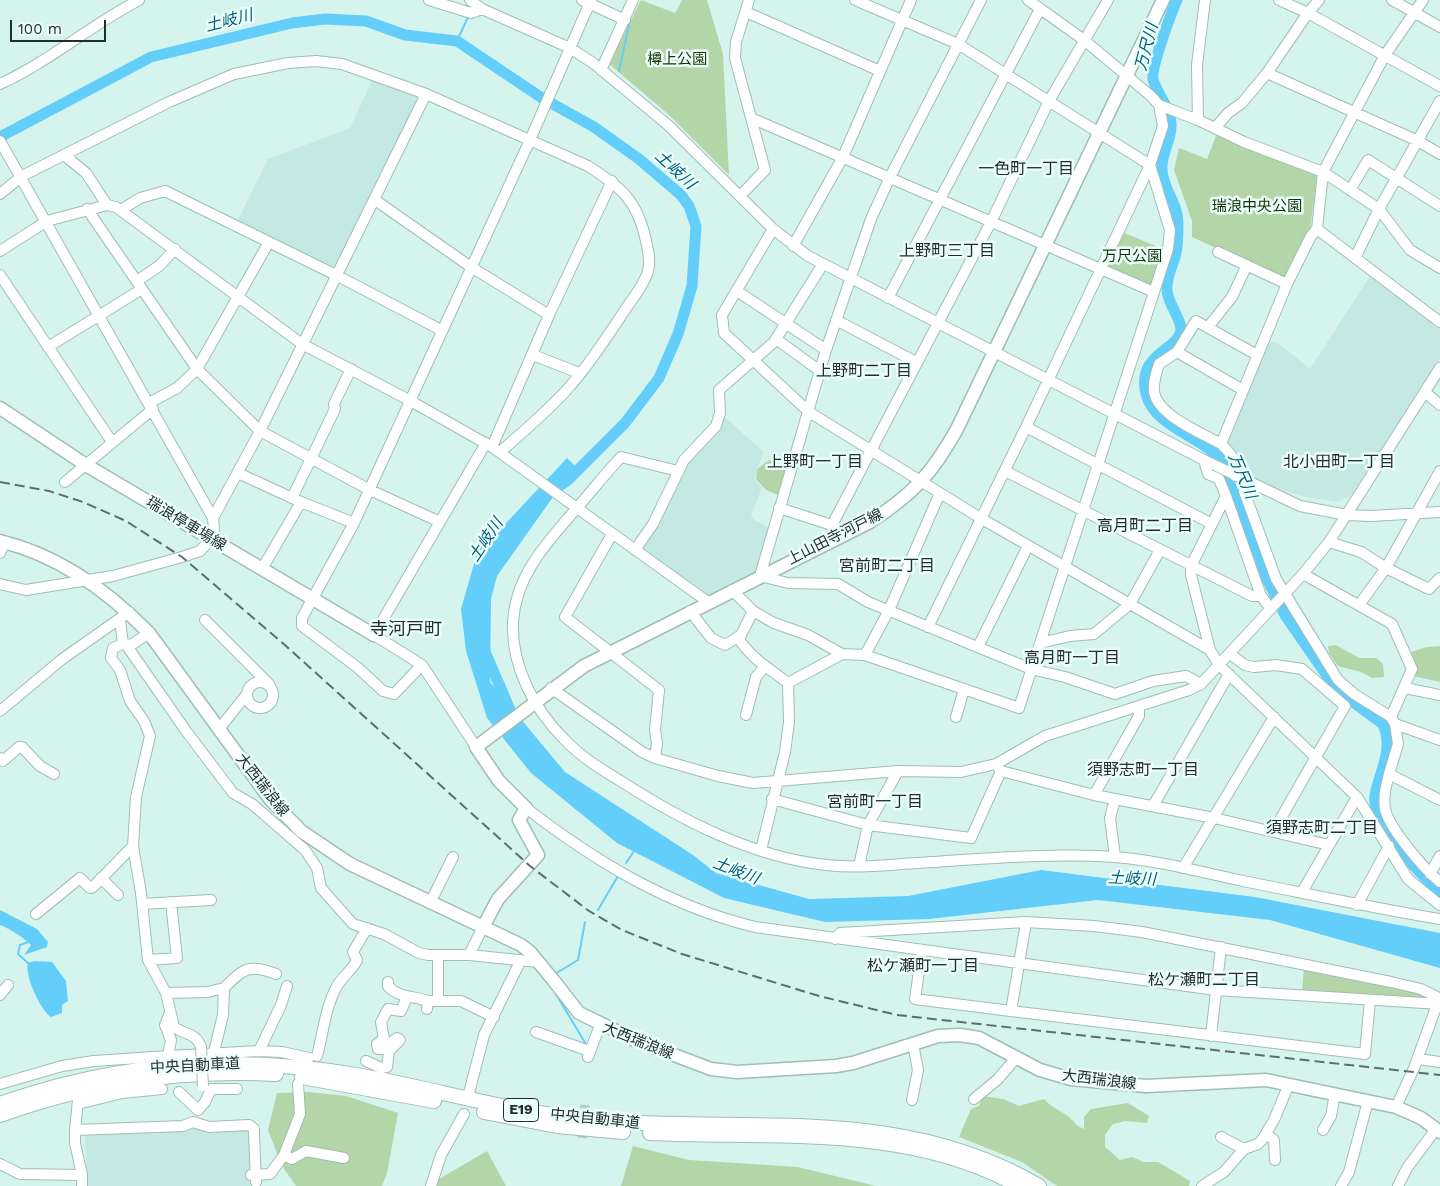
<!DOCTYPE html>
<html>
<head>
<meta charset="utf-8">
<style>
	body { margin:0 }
	#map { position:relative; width:1440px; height:1186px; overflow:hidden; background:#d6f4ee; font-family:"Work Sans",sans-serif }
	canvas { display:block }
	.scale { position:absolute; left:10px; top:20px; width:96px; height:22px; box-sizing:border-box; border:2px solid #232e2c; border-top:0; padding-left:6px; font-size:15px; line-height:18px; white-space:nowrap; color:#232e2c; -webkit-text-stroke:4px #ecfefb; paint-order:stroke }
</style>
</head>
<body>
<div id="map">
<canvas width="1440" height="1186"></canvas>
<div class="scale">100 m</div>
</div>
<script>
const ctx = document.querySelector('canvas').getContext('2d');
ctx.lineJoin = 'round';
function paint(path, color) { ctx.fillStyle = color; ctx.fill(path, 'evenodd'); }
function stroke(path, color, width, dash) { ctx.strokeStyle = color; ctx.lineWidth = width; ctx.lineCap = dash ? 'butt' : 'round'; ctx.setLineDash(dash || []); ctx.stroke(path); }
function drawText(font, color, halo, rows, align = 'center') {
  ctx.font = font + ' "Work Sans","Noto Sans JP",sans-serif'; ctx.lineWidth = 5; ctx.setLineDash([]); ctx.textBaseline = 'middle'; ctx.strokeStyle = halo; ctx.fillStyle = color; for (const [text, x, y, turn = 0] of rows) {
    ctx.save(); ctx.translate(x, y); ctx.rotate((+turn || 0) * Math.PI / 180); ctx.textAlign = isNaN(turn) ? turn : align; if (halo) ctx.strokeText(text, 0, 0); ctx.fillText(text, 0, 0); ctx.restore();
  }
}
paint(new Path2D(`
	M375 75 424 97 334 270 235 226 268 159 350 128Z
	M1370 276 1440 329V360L1352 495 1337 502 1301 496 1271 487 1240 472V457L1226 440 1269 340 1282 346 1310 369Z
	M720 413 764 452 754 478 762 488 751 515 754 520 772 529 760 576 708 602 635 550 675 481Z
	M255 1128 252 1186H87L85 1131Z`), '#c3e9e2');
paint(new Path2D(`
	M641 0 675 13 682 0H707L723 54 729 175 668 114 609 64Z
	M1217 133 1314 171 1317 176 1310 230 1287 278 1283 279 1192 237V221L1174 170 1179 148 1207 159Z
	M1122 232 1163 249 1152 287 1106 266Z
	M769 460 788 470 780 496 766 490 756 479 757 469Z
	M1336 645 1359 658H1376L1383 664 1384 677 1372 678 1361 672 1338 666 1329 653 1328 646Z
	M1440 646V682L1413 676 1416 669 1411 652 1427 647Z
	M1304 967 1419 991 1434 1002 1302 993Z
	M308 1092 346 1096 398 1113 387 1173 382 1186H296L282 1166 268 1130 277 1093Z
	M983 1096 1003 1099 1019 1106 1044 1099C1051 1107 1059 1110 1068 1116 1075 1122 1076 1126 1084 1129V1117L1091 1109 1128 1103 1149 1116 1147 1123 1125 1121 1113 1124 1105 1135V1147L1120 1160 1132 1157 1144 1162H1158L1190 1181 1189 1186H1057L1022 1162 959 1137 971 1109 979 1106Z
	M633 1146 689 1160 798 1167 876 1186H621Z
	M487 1151 506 1186H436L439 1179Z`), '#b4d5a7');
paint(new Path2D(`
	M567 458 575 466 497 576 491 599 490 682 565 772 693 855 716 873 809 899 908 896 1041 870 1255 897 1440 933V968L1270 920 1098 900 929 919 825 922 724 898 617 843 531 773 487 718 466 651 461 609 481 539 493 537Z
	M0 910 37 929 48 942 47 947 24 955 31 945C26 939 7 927 0 925Z
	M34 961 52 962 66 981 68 1001 62 1005V1013L51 1017C41 1011 24 975 28 963Z`), '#64cefb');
stroke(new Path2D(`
	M457 41 468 17
	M619 71 629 25
	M626 863 634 851
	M598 910 618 876
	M28 963 18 954 20 945 28 942
	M555 974 578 960 585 922
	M556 994 587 1046`), '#64cefb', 2);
stroke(new Path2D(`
	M1177 0C1171 13 1151 68 1153 79 1156 93 1171 108 1171 125 1172 139 1161 154 1162 169 1162 188 1178 203 1178 223 1178 232 1178 244 1176 253 1174 264 1166 277 1167 289 1167 303 1180 316 1181 329 1181 350 1136 352 1146 394 1155 427 1198 435 1221 459L1258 561 1285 615 1337 690 1383 724C1394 750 1380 770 1375 795 1370 822 1421 875 1440 892
	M0 137 151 57 292 23 325 19 366 21 405 35 457 41 542 98 594 127 639 159 681 195 689 206 696 226 692 286 678 334 659 378 625 423 568 480 551 492
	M486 654 511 712`), '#64cefb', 11);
stroke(new Path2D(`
	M582 1138 585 1105`), '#b2ccc7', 10, [10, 5]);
const minor = new Path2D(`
	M429 0 471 13 482 9
	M470 0 482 9 570 48 593 63 668 125 773 229 808 256 1204 460 1300 506 1347 515 1371 516 1440 512
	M582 0 625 20
	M981 0 890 177 871 219 826 350 760 576 788 583 838 584 868 602 1031 669 1065 677 1115 694 1153 681 1186 676 1201 684
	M1205 0 1197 65 1198 120 1244 142 1323 172 1379 209 1410 250 1440 268
	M1279 0 1308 13 1440 86
	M1392 0 1440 27
	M746 12 880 71
	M601 70 633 0
	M1267 73 1418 141 1440 154
	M0 84C50 61 91 25 139 0
	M1159 105 1198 120
	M751 118 1154 292
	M1215 128 1228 113 1242 103 1267 73 1308 13 1319 0
	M0 141 213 518 214 530 211 539 200 551 182 557 113 576 26 590 0 584
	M64 155 86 173 107 205
	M1350 190 1368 160 1440 206
	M0 194 22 176 169 102 234 74 288 63 316 61 342 64 426 94 588 166C621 187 638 201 646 241 648 251 651 261 648 271 644 286 631 300 623 313 605 340 586 369 564 393 544 414 522 433 500 452
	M740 196 765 170 735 58 736 42 749 0
	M375 200 471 267 549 315
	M87 209 197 369 260 431 370 490 440 522
	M121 210 140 198 165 191 336 275 441 330
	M773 229 722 315 724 333 809 412 982 519 1210 650
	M1317 229 1440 322
	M793 246 843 157 911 0
	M0 251 47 221 107 205 116 207 302 344 409 400 492 447 708 602
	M1218 252 1287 284
	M1355 258 1379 209 1440 101
	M0 275 112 442
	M137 281 159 266 175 249
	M737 291 826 350
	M888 298 1040 9
	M836 320 916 362
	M1208 327 1232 297 1247 265
	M776 339 820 371
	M48 347 142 289
	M1177 352 1243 390
	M533 355 579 373
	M1425 392 1440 405
	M149 403 177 388 197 369 269 242
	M1026 427 1212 524
	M1221 444C1202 433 1158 416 1154 392 1153 382 1156 373 1159 364L1177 352 1196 321 1257 355
	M492 447 549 315 612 181
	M1204 460 1208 474 1219 479 1226 496 1191 566V575L1210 650 1219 665 1357 797 1408 879 1440 905
	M678 471 621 457C605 474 591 492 576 509 547 543 516 574 513 622 511 666 534 709 564 739 580 756 599 768 619 780 681 820 752 857 826 865 861 869 897 864 932 862 992 858 1054 853 1114 857 1157 860 1201 872 1243 881 1309 894 1374 908 1440 919
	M1005 471 1252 596H1261
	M238 473 301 502 354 523
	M1235 476C1239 461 1231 454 1221 444L1287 284 1311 236 1317 229 1323 172 1385 55 1423 0
	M65 482 153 409
	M1249 483 1244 491 1276 579 1338 680 1354 694 1391 717 1395 724 1398 744 1389 774 1440 800
	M1226 496 1261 596 1271 609
	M292 498 335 409 334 404 351 369
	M779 508 832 525
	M213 518 260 431 426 94
	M846 533 832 525 992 220 1049 101 1108 0
	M612 534 565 617 659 690 655 730 657 743 655 758
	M1329 542 1361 552 1386 568 1429 589 1440 578
	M635 550 653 524 684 460 716 426 720 413 719 390 774 342 823 264
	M0 553 5 542
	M262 569 301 502
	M1303 574 1392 624 1412 669 1391 717
	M732 590 753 611 774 623 808 635 842 654 865 655 1019 708 1168 249 1170 230 1150 165 958 44 855 0
	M1359 605 1386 568 1440 471
	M690 611 711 638 725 645 741 635 753 611
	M120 620 123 644
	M205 620 269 684
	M928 627 1026 427 1150 165 1163 126 1159 105 1151 96 1084 40 1028 0
	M738 637C748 656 771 670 788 683
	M1040 643 1070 636 1094 634 1130 604 1160 550
	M131 645 149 633
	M978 647 1028 546
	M1230 654 1245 665 1254 667 1276 665 1302 669 1345 706 1273 832
	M865 655 889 610 940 493
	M422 665 394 694 383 691 357 667 302 626V618L354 523 530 140 591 0
	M247 695a13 13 0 1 1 26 0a13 13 0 1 1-26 0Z
	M788 683 842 654
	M551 688 642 752 655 758 718 776 753 783 898 771 961 772 996 764 1045 736 1189 690 1201 684 1303 574 1329 542 1440 368
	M1405 688 1440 695
	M0 711 61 660 129 612
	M746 715 756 677 765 666
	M956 717 964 689
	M1395 724 1440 740
	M219 729 247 694
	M476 747 422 665 374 635 486 443
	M0 758 3 761 19 747H22L40 766 54 774
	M996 764 1001 771 1094 795 1214 818 1329 845
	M1389 774C1386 786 1383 797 1385 809 1389 828 1424 869 1440 882
	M1094 795 1139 716V706
	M772 799 868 825 971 838 1001 771
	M1115 799 1110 818 1115 857
	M1153 806 1229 674
	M526 808C596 862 669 906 755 927L1216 990 1440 1004
	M761 850 785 752 789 722 788 683
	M859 866 868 825 898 771
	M1183 868 1274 717
	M1430 874 1440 856
	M101 878 118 895
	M1302 892 1357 797
	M430 903 453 857
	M142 904 211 900
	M1357 905 1389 846
	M36 914 80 878 90 888 93 887 133 846
	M1026 922 1011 1011 1365 1054 1370 1000
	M835 939 840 933 1026 922 1094 926 1142 932 1391 982 1421 989 1439 998
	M922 951 915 999 1011 1011
	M469 955 483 927
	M148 960 177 958 171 902
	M388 982V986C398 998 415 996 428 1001
	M224 988C243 969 249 963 276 974
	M166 993 208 992 224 988 223 1015 214 1052
	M0 995 8 985
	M438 1000V955
	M427 1009 428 1001H461L494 1017
	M169 1015 165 1025 171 1040 168 1056 259 1051 282 1052 309 1058
	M536 1032 589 1051
	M1211 1036 1221 947
	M201 1047C196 1032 184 1035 174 1027L166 993 148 960 141 893 133 846 136 797 150 736 144 721 130 701 120 670 111 658 113 648 123 644 131 645 129 649 186 731 233 793 252 804 305 850 317 868 321 888 353 924 384 934 419 953 428 955H469L538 962
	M259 1051 281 1005 287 986
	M317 1056C323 1034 325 1009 336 988 341 977 352 971 357 960L353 952 367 928
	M588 1057 600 1025
	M1418 1059 1440 1062
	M366 1061 381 1068 387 1067 389 1051 400 1040 397 1038 382 1049H378L377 1044 384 1039 381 1022 388 1009 401 1011 407 997
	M0 1084 62 1066 94 1061 168 1056
	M179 1092 198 1110 205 1102 211 1089H237
	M469 1093 484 1035 521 960
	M974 1099 997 1080 1017 1057
	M912 1100 918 1070 913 1044
	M78 1104 122 1093 162 1089
	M1396 1107 1414 1068 1439 999
	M75 1130 78 1100
	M1323 1130 1331 1116 1335 1094
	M1266 1134 1274 1140 1275 1160
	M1221 1137 1244 1149
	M284 1155 292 1159 306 1151 344 1158
	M0 1164 20 1174 82 1175 75 1143V1130L183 1126 193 1122 209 1127 249 1125 254 1129V1134L256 1182
	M82 1175V1186
	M251 1175 270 1174 284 1155 300 1114 298 1084
	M431 1186 441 1155 464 1114
	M1202 1186 1224 1172 1244 1149 1258 1144 1262 1140 1274 1120 1289 1084
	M1341 1186 1349 1172 1368 1101
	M1398 1186 1407 1168 1436 1129`);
const major = new Path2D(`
	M0 408 86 465 374 635
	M0 541C58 555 108 591 149 633L270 799 301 831 350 864 521 945 530 952 554 981 579 1013 637 1041 711 1069 737 1072 836 1066 853 1063 938 1036 960 1035 979 1038 1040 1070 1071 1079 1146 1086 1266 1080 1396 1107 1421 1118 1440 1132
	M483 927 498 899 538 855 519 820 526 808 499 781 476 747 584 666 870 522C913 494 932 474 957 429L1163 0`);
const highway = new Path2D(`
	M302 1077 434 1101
	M0 1104C117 1062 240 1054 362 1076 439 1090 514 1113 592 1120 747 1134 897 1103 1039 1186
	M484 1112 557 1126 623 1132
	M0 1115C88 1083 183 1069 276 1074
	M650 1133C774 1139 906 1123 1019 1186`);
stroke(minor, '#a0bdb7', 12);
stroke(major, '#a0bdb7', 15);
stroke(highway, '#a0bdb7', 16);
stroke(minor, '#fff', 10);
stroke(major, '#fff', 12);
stroke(highway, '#fff', 14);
stroke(new Path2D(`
	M0 482 49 491 83 502 126 521 182 557 286 646 530 866 589 911 622 930 682 954 819 996 897 1015 1440 1075`), '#5c6e6a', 2, [10, 5]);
const minorBridge = new Path2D(`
	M201 1047 203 1086`);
stroke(minorBridge, '#a0bdb7', 12, []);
stroke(minorBridge, '#fff', 10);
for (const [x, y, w] of [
	[521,1110,35]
]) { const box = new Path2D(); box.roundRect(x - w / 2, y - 11.5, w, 23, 4); ctx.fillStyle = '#ecfefb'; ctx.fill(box); stroke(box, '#232e2c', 1); }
drawText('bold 14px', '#232e2c', null, [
	["E19",521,1110]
]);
drawText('15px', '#133501', '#ecfefb', [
	["樽上公園",677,60],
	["瑞浪中央公園",1257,207],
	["万尺公園",1132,257]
]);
drawText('15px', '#232e2c', '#ecfefb', [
	["瑞浪停車場線",186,524,31],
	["上山田寺河戸線",835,537,-27],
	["大西瑞浪線",262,785,52],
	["大西瑞浪線",638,1041,22],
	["中央自動車道",195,1066,-3],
	["大西瑞浪線",1099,1080,7],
	["中央自動車道",595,1119,6]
]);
drawText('italic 16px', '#005d7b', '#ecfefb', [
	["土岐川",229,21,-14],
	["万尺川",1147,47,-75],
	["土岐川",675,170,43],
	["万尺川",1242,476,67],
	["土岐川",486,540,-56],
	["土岐川",736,871,21],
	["土岐川",1132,879,2]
]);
drawText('16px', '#232e2c', '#ecfefb', [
	["一色町一丁目",1026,169],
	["上野町三丁目",947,251],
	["上野町二丁目",864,371],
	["上野町一丁目",815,462],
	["北小田町一丁目",1339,462],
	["高月町二丁目",1145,526],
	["宮前町二丁目",887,566],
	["高月町一丁目",1072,658],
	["須野志町一丁目",1143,770],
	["宮前町一丁目",875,802],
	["須野志町二丁目",1322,828],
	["松ケ瀬町一丁目",923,966],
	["松ケ瀬町二丁目",1204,980]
]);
drawText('18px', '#232e2c', '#ecfefb', [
	["寺河戸町",406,630]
]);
</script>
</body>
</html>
